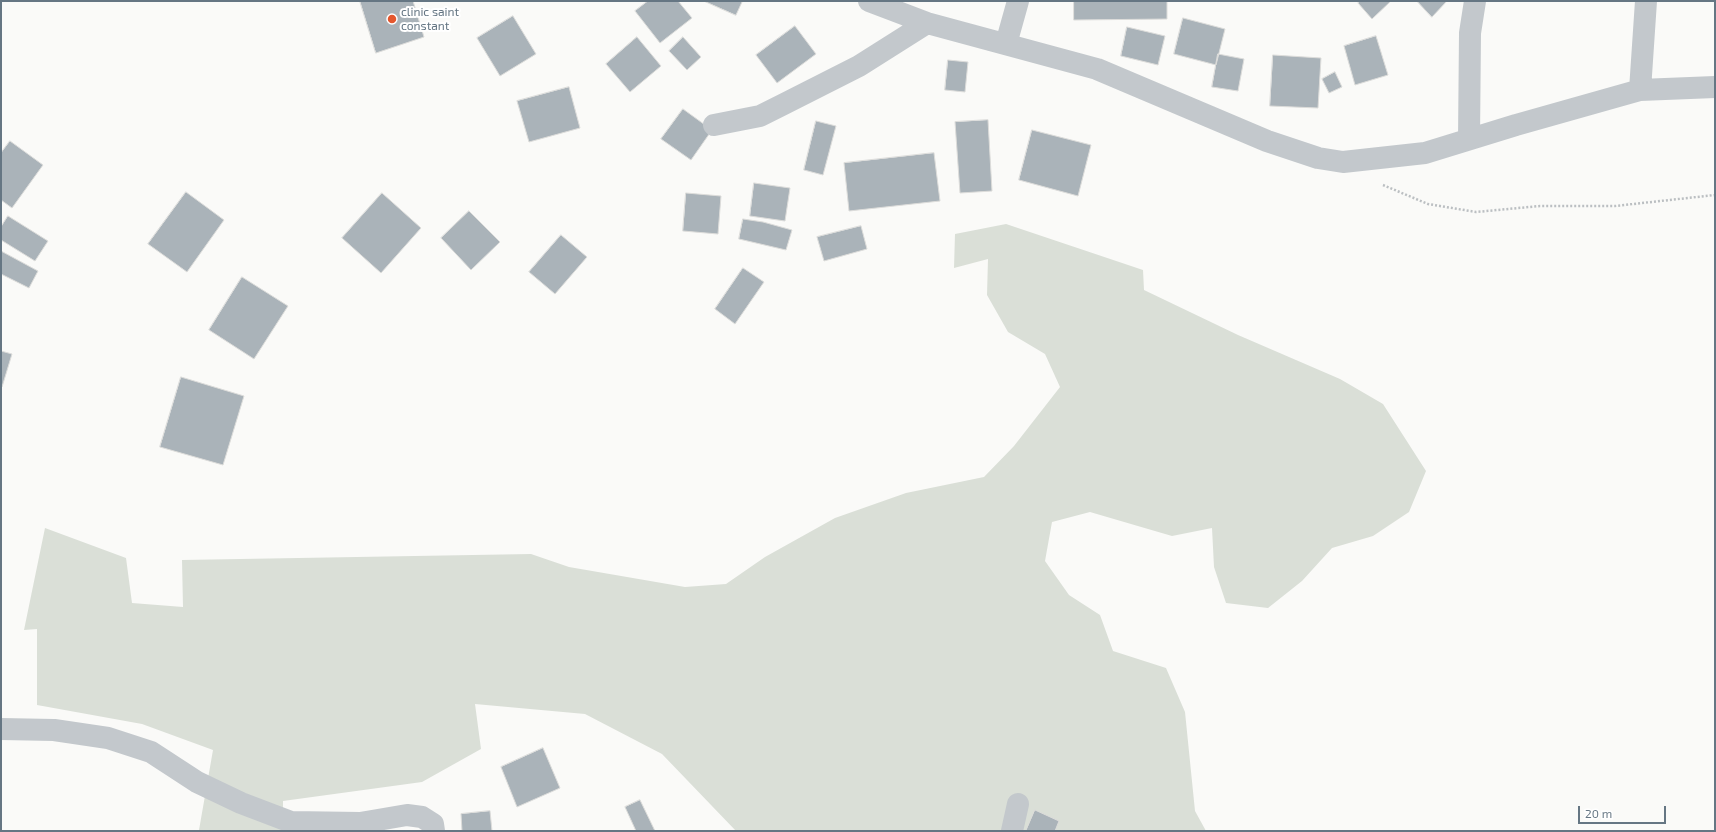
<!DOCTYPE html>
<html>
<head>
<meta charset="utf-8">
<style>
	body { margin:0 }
	#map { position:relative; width:1716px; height:832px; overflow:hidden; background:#fafaf8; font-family:"Exo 2",sans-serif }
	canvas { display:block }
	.frame { position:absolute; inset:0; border:2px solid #657683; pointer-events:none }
	.scale { position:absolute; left:1578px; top:806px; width:88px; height:18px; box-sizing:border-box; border:2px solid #657683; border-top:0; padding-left:5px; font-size:12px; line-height:14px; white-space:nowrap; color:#657683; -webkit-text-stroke:3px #fff; paint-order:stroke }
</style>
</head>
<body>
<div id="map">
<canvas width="1716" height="832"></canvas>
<div class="frame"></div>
<div class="scale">20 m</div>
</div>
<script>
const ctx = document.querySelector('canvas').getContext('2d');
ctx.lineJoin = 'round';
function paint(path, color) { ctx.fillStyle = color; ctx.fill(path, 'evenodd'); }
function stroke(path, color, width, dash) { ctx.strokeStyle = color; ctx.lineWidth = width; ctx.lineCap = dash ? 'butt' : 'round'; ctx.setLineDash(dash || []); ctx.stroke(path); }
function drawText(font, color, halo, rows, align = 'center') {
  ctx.font = font + ' "Exo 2",sans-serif'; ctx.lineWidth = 4; ctx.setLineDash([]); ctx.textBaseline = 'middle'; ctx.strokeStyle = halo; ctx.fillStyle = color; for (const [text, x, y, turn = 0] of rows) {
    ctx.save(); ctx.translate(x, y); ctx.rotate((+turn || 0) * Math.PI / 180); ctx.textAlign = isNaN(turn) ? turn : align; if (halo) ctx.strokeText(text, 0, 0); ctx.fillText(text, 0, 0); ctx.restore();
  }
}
paint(new Path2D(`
	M1006 224 1143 270 1144 290 1238 335 1340 379 1383 404 1426 471 1409 512 1373 536 1332 548 1302 581 1268 608 1226 603 1214 567 1212 528 1172 536 1090 512 1052 522 1045 561 1069 595 1100 615 1113 651 1166 668 1185 712 1195 811 1206 831H736L662 754 585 714 475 704 481 749 422 782 283 801V831H201L199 830 213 750 142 724 37 705V629L24 630 45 528 126 558 132 603 183 607 182 560 531 554 569 567 685 587 726 584 765 557 835 518 906 493 984 477 1014 446 1060 387 1045 354 1008 332 987 295 988 259 954 268 955 234Z`), '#dadfd7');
const building = new Path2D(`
	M360 1H413L424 37 376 53Z
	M648 1H678L692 18 660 43 635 11Z
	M704 1H740L742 2 736 15Z
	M1074 1H1167V19L1074 20Z
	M1360 1H1391L1372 19 1358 3Z
	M1417 1H1447L1432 17Z
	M513 16 536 54 500 76 477 38Z
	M1183 18 1225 29 1216 65 1174 54Z
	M795 26 816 54 777 83 756 55Z
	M1127 27 1165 36 1158 65 1121 56Z
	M1376 36 1388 75 1355 85 1344 46Z
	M637 37 661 66 630 92 606 64Z
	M683 37 701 57 687 70 669 51Z
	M1218 54 1244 59 1238 91 1212 87Z
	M1273 55 1321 58 1318 108 1270 106Z
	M948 60 968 62 965 92 945 90Z
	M1335 72 1342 87 1329 93 1322 79Z
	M569 87 580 128 529 142 517 101Z
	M683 109 712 130 691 160 661 139Z
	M988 120 992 191 960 193 955 122Z
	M816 121 836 126 823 175 804 170Z
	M1032 130 1091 145 1078 196 1019 180Z
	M10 141 43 165 12 208 1 200V153Z
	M934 153 940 201 849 211 844 163Z
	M754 183 790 188 785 221 750 216Z
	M186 192 224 220 187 272 148 244Z
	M382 193 421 228 381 273 342 238Z
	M686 193 721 196 718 234 683 231Z
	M469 211 500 242 471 270 441 238Z
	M8 216 48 241 35 261 1 240V227Z
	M743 219 763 222 792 230 786 250 739 239Z
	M861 226 867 249 824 261 817 237Z
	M561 235 587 257 555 294 529 272Z
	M1 251 38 271 29 288 1 274Z
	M743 268 764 282 735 324 715 309Z
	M242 277 288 306 254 359 209 330Z
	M1 351 12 354 2 387H1Z
	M181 377 244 396 223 465 160 447Z
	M543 748 560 788 517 807 501 767Z
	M640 800 655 831H636L625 807Z
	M1035 810 1059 821 1055 831H1026Z
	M490 811 492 831H462L461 814Z`);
paint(building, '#aab3b9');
stroke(building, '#dcdcda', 1);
stroke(new Path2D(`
	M1383 185 1428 204 1476 212 1540 206H1615L1715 195`), '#bbbfc2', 2.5, [2, 2]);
stroke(new Path2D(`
	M869 1 927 23 1097 69 1267 141 1318 158 1343 162 1425 153 1516 125 1640 90 1715 87
	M1006 44 1018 1
	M1640 90 1646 1
	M714 125 760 116 784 104 859 66 927 23
	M1469 139 1470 33 1475 1
	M1 729 54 730 108 738 151 752 197 782 241 803 291 822 360 823 407 815 422 817 433 824 434 831
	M1012 831 1018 804`), '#c3c8cc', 22);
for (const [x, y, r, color] of [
	[392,19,5,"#e4572e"]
]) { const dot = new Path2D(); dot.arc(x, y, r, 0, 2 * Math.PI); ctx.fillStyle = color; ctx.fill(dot); stroke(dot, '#fff', 1.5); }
drawText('12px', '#657683', '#fff', [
	["clinic saint",401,12],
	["constant",401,26]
], 'left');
</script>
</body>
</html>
